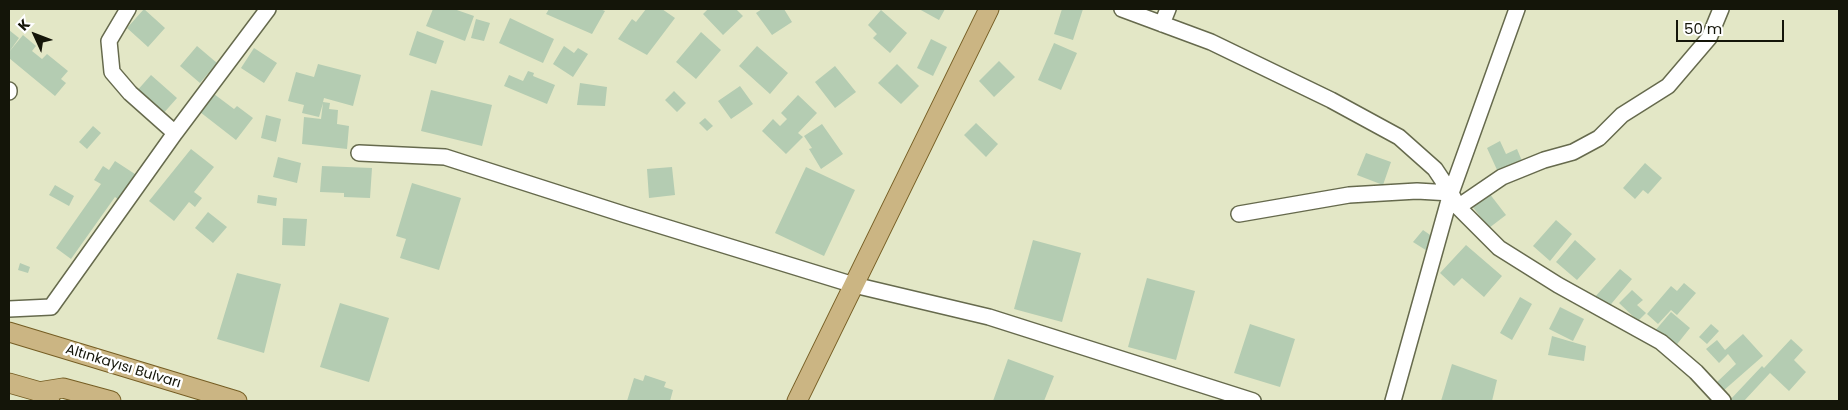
<!DOCTYPE html>
<html>
<head>
<meta charset="utf-8">
<style>
	body { margin:0 }
	#map { position:relative; width:1848px; height:410px; overflow:hidden; background:#e3e7c6; font-family:Poppins,sans-serif }
	canvas { display:block }
	.frame { position:absolute; inset:0; border:10px solid #141509; pointer-events:none }
	.north { position:absolute; left:10px; top:10px; width:50px; height:50px; -webkit-text-stroke:4px #fff; paint-order:stroke; rotate:313deg; font-size:14px; font-weight:700; line-height:20px; text-align:center; color:#141509 }
	.north::after { content:''; display:block; margin:auto; width:18px; height:22px; background:#141509; clip-path:polygon(50% 0,100% 100%,50% 72%,0 100%) }
	.scale { position:absolute; left:1676px; top:20px; width:108px; height:22px; box-sizing:border-box; border:2px solid #141509; border-top:0; padding-left:6px; font-size:15px; line-height:18px; white-space:nowrap; color:#141509; -webkit-text-stroke:4px #fff; paint-order:stroke }
</style>
</head>
<body>
<div id="map">
<canvas width="1848" height="410"></canvas>
<div class="frame"></div>
<div class="north">K</div>
<div class="scale">50 m</div>
</div>
<script>
const ctx = document.querySelector('canvas').getContext('2d');
ctx.lineJoin = 'round';
function paint(path, color) { ctx.fillStyle = color; ctx.fill(path, 'evenodd'); }
function stroke(path, color, width, dash) { ctx.strokeStyle = color; ctx.lineWidth = width; ctx.lineCap = dash ? 'butt' : 'round'; ctx.setLineDash(dash || []); ctx.stroke(path); }
function drawText(font, color, halo, rows, align = 'center') {
  ctx.font = font + ' Poppins,sans-serif'; ctx.lineWidth = 5; ctx.setLineDash([]); ctx.textBaseline = 'middle'; ctx.strokeStyle = halo; ctx.fillStyle = color; for (const [text, x, y, turn = 0] of rows) {
    ctx.save(); ctx.translate(x, y); ctx.rotate((+turn || 0) * Math.PI / 180); ctx.textAlign = isNaN(turn) ? turn : align; if (halo) ctx.strokeText(text, 0, 0); ctx.fillText(text, 0, 0); ctx.restore();
  }
}
paint(new Path2D(`
	M144 9 165 28 148 47 127 28Z
	M433 9H454L474 16 465 41 426 26Z
	M549 9H600L605 11 592 34 546 14Z
	M646 9H662L675 18 647 55 618 39 632 19 636 22Z
	M708 9H736L743 16 723 35 703 14Z
	M762 9H784L792 22 772 35 756 13Z
	M919 9H945L939 20Z
	M1062 9H1083L1073 40 1054 34Z
	M881 10 907 33 890 53 873 38 877 34 868 25Z
	M510 18 554 39 543 63 499 43Z
	M476 19 490 23 484 41 471 38Z
	M9 30 19 38 9 52Z
	M417 31 444 41 436 64 409 55Z
	M701 32 721 50 696 79 676 62Z
	M23 35 36 46 32 51 42 59 47 54 68 71 61 79 66 83 55 96 9 58V52Z
	M931 39 947 47 933 76 917 68Z
	M1054 43 1077 53 1061 90 1038 80Z
	M197 46 217 63 200 83 180 66Z
	M564 46 574 53 578 48 588 54 573 77 553 64Z
	M757 46 788 73 770 94 739 66Z
	M254 48 277 63 264 83 241 68Z
	M999 61 1015 77 994 97 979 81Z
	M318 64 361 75 353 106 324 98 323 102 330 103 329 109 338 110 337 124 349 126 347 149 302 144 304 117 321 119 323 103 319 117 302 113 304 105 288 101 296 72 314 77Z
	M897 64 919 86 901 104 878 83Z
	M835 66 856 92 835 108 815 82Z
	M528 71 534 73 533 76 555 85 547 104 504 86 509 75 523 81Z
	M151 75 177 98 161 116 135 93Z
	M580 83 607 87 605 106 577 105Z
	M740 86 753 104 731 119 718 101Z
	M431 90 492 105 482 146 421 131Z
	M674 91 686 103 677 112 665 100Z
	M214 94 234 109 237 106 253 118 236 140 200 112Z
	M798 95 817 113 798 133 803 137 786 154 762 131 773 119 780 126 787 119 781 113Z
	M266 115 281 119 276 142 261 138Z
	M705 118 713 126 707 131 699 123Z
	M976 123 998 144 986 157 964 135Z
	M822 124 843 154 821 169 809 149 812 148 804 136Z
	M93 126 101 133 87 149 79 142Z
	M1500 141 1506 154 1517 149 1522 161 1498 172 1487 148Z
	M191 149 214 167 194 192 202 198 195 207 189 202 174 221 149 201Z
	M1366 153 1391 162 1383 185 1357 175Z
	M278 157 301 163 297 183 273 177Z
	M115 161 138 176 120 201 115 197 71 259 56 248 101 184 94 180 103 166 109 170Z
	M1645 163 1662 178 1648 194 1643 190 1635 199 1623 188Z
	M322 166 372 168 370 198 344 197V193L320 192Z
	M672 167 675 195 649 198 647 169Z
	M806 167 855 190 824 256 775 233Z
	M412 183 461 198 439 270 400 258 406 239 396 236Z
	M55 185 74 196 69 206 49 195Z
	M1489 193 1506 215 1489 228 1472 206Z
	M258 195 277 198 276 206 257 203Z
	M208 212 227 227 213 243 195 228Z
	M283 218 307 219 305 246 282 245Z
	M1556 220 1572 234 1550 261 1533 246Z
	M1423 230 1436 239 1432 254 1413 242Z
	M1033 240 1081 253 1062 322 1014 309Z
	M1575 240 1596 259 1577 280 1556 262Z
	M1466 245 1502 276 1484 297 1462 278 1454 286 1440 273Z
	M20 263 30 267 28 273 18 270Z
	M1620 269 1632 279 1607 309 1594 298Z
	M237 273 281 284 264 353 217 339Z
	M1147 278 1195 291 1176 360 1128 347Z
	M1684 283 1696 293 1677 315 1671 310 1658 324 1647 314 1671 286 1677 291Z
	M1632 290 1643 300 1637 305 1646 313 1638 321 1619 303Z
	M1520 297 1532 304 1512 340 1500 333Z
	M340 303 389 318 369 382 320 367Z
	M1560 307 1584 319 1573 341 1549 329Z
	M1671 312 1690 328 1674 348 1654 332Z
	M1250 324 1295 339 1280 387 1234 373Z
	M1711 324 1719 331 1707 344 1699 337Z
	M1743 334 1763 356 1723 391 1716 383 1736 364 1728 354 1719 363 1706 349 1717 340 1725 350Z
	M1552 336 1586 346 1584 361 1548 355Z
	M1791 339 1803 350 1794 360 1806 372 1789 391 1770 373 1744 401H1729L1762 366 1764 368Z
	M1008 359 1054 376 1044 401H993Z
	M1452 364 1497 380 1492 401H1441Z
	M645 375 666 382 664 387 673 390 670 401H627L634 378 643 381Z`), '#b4ccb2');
const minor = new Path2D(`
	M128 9 109 41 112 72 130 93 175 133
	M1122 9 1211 42 1331 100 1399 137 1435 169 1451 193 1458 207 1499 248 1558 285 1661 342 1696 372 1723 401
	M1162 24 1168 9
	M9 90V92
	M359 153 445 157 626 215 854 285 989 317 1253 401
	M1458 207 1502 177 1544 160 1573 152 1599 138 1622 115 1668 86 1709 38 1721 9
	M1239 214 1349 195 1417 191 1451 193
	M9 309 51 307 175 133 268 9
	M1393 401 1451 193 1517 9`);
const major = new Path2D(`
	M9 332 237 401
	M9 383 51 395
	M38 392 63 388 111 401
	M797 401 989 9`);
stroke(minor, '#666a4d', 18);
stroke(major, '#755d23', 21);
stroke(minor, '#fff', 15);
stroke(major, '#cbb583', 19);
drawText('14px', '#141509', '#fff', [
	["Altınkayısı Bulvarı",123,367,17]
]);
</script>
</body>
</html>
